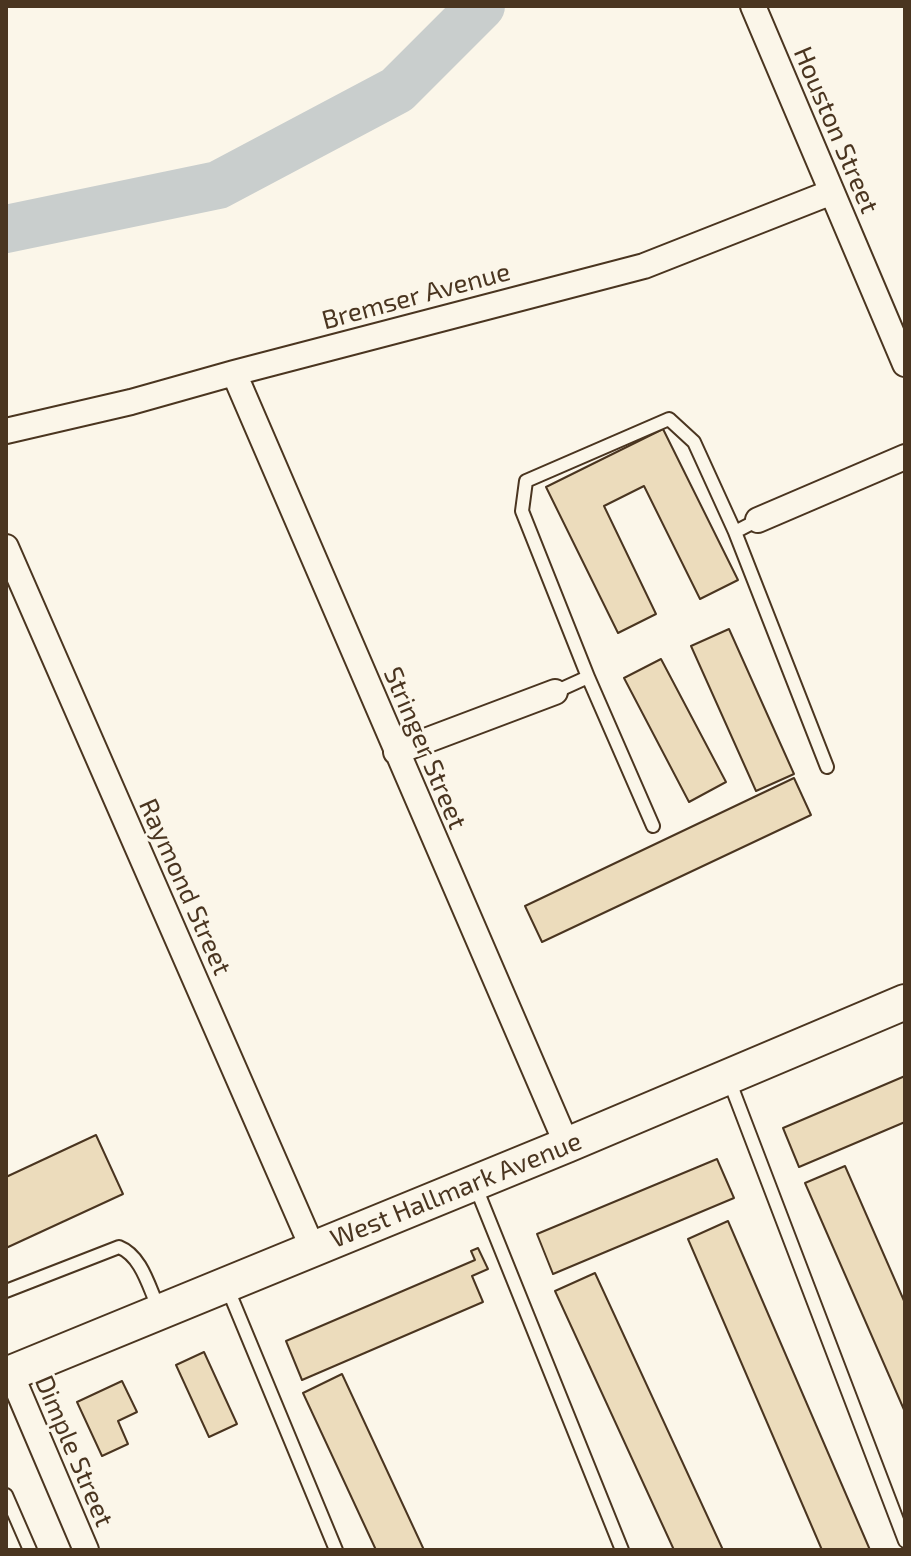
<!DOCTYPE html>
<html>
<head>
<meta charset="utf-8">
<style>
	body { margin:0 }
	#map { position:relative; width:911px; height:1556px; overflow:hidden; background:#fbf6e9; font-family:"Exo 2",sans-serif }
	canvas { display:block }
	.frame { position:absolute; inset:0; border:8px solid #4a3520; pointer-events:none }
</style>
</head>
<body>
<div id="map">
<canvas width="911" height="1556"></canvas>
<div class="frame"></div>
</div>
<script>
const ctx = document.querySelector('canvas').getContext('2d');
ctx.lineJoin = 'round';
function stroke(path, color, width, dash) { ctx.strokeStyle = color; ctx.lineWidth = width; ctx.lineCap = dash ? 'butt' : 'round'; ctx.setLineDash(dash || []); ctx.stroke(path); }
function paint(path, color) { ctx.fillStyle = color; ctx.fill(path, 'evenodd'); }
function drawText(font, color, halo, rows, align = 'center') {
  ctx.font = font + ' "Exo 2",sans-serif'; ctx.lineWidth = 6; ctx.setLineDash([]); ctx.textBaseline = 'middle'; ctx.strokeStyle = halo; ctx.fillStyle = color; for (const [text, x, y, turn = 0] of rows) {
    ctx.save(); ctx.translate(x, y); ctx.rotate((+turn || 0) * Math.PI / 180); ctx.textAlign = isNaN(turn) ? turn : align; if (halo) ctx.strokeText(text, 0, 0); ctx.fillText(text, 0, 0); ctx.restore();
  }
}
stroke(new Path2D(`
	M6 229 218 185 397 90 481 6`), '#c9cecd', 48);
const building = new Path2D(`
	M663 429 738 580 700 599 644 486 604 506 656 614 618 633 546 487Z
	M729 629 794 774 756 791 691 646Z
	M661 659 726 782 689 802 624 678Z
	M794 778 811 815 542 942 525 906Z
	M905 1076V1122L799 1167 783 1128Z
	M96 1135 123 1194 6 1248V1177Z
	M717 1159 734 1198 553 1274 537 1234Z
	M845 1166 905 1303V1412L805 1183Z
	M728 1221 870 1550H822L688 1239Z
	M478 1248 488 1269 472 1276 483 1302 302 1380 286 1341 475 1260 471 1251Z
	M595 1273 723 1550H674L555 1291Z
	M204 1352 237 1424 209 1437 176 1365Z
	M342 1374 424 1550H376L303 1393Z
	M122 1381 137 1412 118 1421 128 1444 102 1456 77 1402Z`);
paint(building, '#ecdcbc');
stroke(building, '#4a3520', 2);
const lane = new Path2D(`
	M735 532 827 767
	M588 677 653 826
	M555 692 588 677 522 511 526 481 669 419 694 442 735 532 758 520
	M729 1080 905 1541
	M475 1185 622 1550
	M227 1287 336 1550
	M6 1291 119 1247C142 1256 149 1288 159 1309
	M6 1495 30 1550`);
const street = new Path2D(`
	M753 6 905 364
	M234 373 567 1145
	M6 431 131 402 234 373 644 266 832 192
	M758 520 905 457
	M6 547 313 1249
	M396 752 555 692
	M11 1374 86 1550`);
const secondary = new Path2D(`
	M6 1375 567 1145 905 1002`);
stroke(lane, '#4a3520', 16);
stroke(street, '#4a3520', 28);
stroke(secondary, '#4a3520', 38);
stroke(lane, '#fbf6e9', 12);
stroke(street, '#fbf6e9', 24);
stroke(secondary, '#fbf6e9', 34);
drawText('26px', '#4a3520', '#fbf6e9', [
	["Houston Street",836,130,67],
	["Bremser Avenue",416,296,-15],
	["Stringer Street",425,748,67],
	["Raymond Street",185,887,66],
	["West Hallmark Avenue",456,1190,-22],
	["Dimple Street",74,1451,67]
]);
</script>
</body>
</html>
